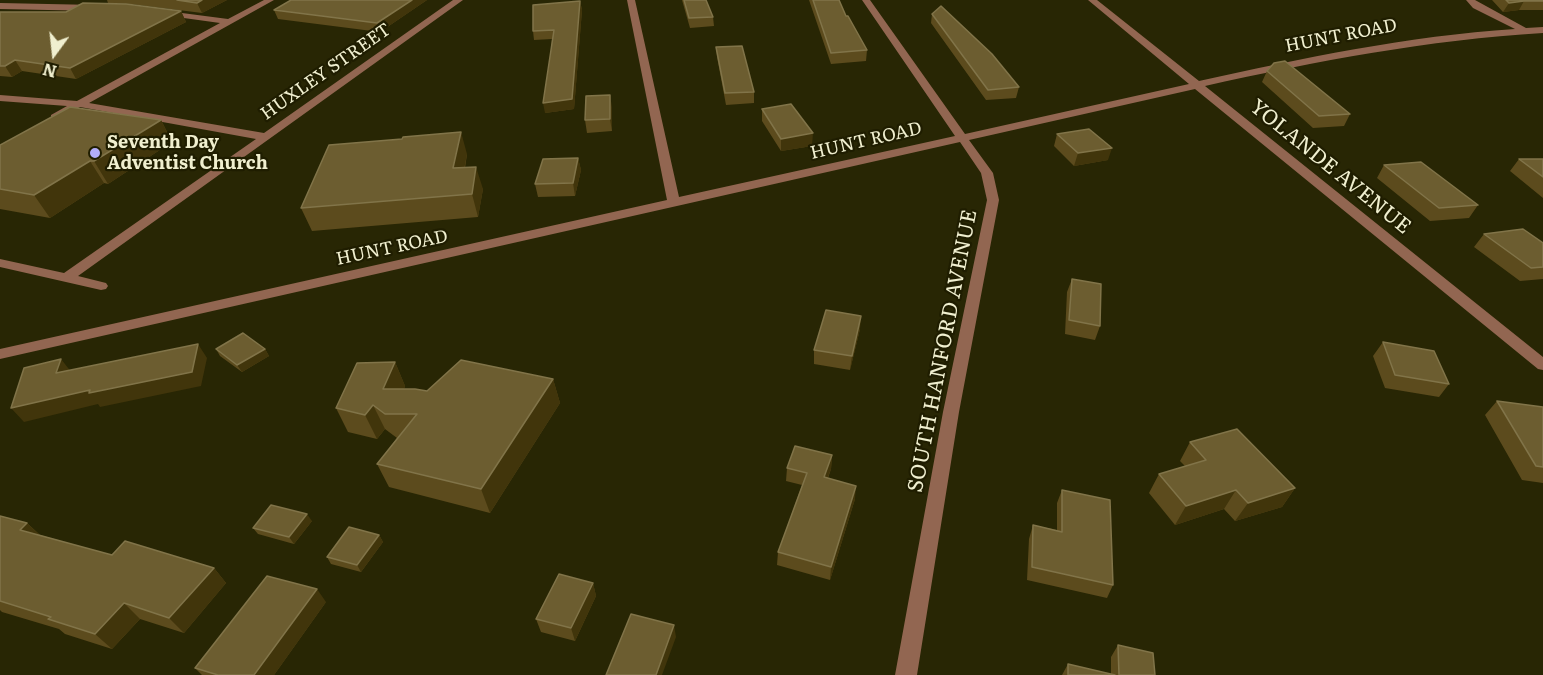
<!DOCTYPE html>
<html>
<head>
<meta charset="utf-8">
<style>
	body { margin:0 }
	#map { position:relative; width:1543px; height:675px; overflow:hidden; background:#282604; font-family:Literata,serif }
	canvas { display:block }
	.north { position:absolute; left:24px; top:24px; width:60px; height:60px; -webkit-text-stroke:4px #1f1d00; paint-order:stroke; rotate:195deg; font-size:16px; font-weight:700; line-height:24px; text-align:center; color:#f0efcf }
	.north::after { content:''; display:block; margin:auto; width:21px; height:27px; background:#f0efcf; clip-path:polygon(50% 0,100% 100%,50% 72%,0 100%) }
</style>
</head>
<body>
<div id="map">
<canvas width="1543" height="675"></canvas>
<div class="north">N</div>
</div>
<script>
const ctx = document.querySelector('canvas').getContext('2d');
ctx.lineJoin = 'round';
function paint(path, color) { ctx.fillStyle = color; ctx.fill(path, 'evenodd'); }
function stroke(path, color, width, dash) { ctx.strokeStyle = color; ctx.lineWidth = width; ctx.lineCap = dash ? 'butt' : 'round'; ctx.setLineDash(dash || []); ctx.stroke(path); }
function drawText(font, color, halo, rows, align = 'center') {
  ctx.font = font + ' Literata,serif'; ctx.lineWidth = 4.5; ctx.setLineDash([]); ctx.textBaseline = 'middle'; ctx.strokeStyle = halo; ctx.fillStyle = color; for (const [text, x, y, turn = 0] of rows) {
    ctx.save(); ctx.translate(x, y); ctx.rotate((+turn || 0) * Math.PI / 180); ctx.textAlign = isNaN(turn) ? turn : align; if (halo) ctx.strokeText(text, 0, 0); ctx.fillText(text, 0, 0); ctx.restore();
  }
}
paint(new Path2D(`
	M264 0H274L89 103 264 133 453 0H463L78 276 106 283 108 286 106 289 101 290 0 267V259L64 273 256 139 80 107 55 120 51 119V115L67 106 0 101V95L77 101 220 23 162 15 159 14V10L228 19Z
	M627 0H635L679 197 955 136 862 0H870L965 134 1189 84 1088 0H1097L1199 81C1303 58 1408 36 1515 29L1473 8 1466 0H1475L1526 28 1543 27V33C1428 40 1317 61 1205 86L1543 357V370L1538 369 1195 89 969 140 993 173 999 200 959 412 917 675H895L943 412 987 200 981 173 960 142 0 359V349L667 200Z
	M0 3 96 5 100 8 96 11 0 9Z`), '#926651');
paint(new Path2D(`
	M107 0H227L202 13 131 4 108 3Z
	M427 0 380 32 278 19 274 10Z
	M682 0H706L713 17 714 26 690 28Z
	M809 0H839L846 16 867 50 866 61 831 64Z
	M1492 0H1543V10H1519L1503 12Z
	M580 1 582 10 574 109 545 113 552 39 534 40 533 31Z
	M181 11 186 22 76 79 22 71 12 77 0 76V12Z
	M932 14 1019 87 1016 98 986 100 931 23Z
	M716 47 754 92V103L726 105 717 57Z
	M1267 71 1350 114 1344 126 1313 128 1262 82Z
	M612 107V131L587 133 585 120Z
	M762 109 812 146 781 151 762 121Z
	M161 120 172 142 108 184 104 183 50 218 0 209V145Z
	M1057 134 1108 160 1074 166 1054 146Z
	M467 154 465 168 483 189 478 217 312 231 301 208Z
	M578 158 581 170 575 196 538 197 535 184Z
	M1519 159H1543V198L1510 171Z
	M1384 165 1478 205 1469 218 1430 221 1377 178Z
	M1484 234 1543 243V279L1520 281 1474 247Z
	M1072 279 1100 326 1095 340 1065 334 1067 292Z
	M860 329 850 370 814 364V350Z
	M1383 342 1449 384 1439 397 1385 388 1373 356Z
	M216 349H265L269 356 242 372 220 356Z
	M395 362 405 386 404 389 427 391 553 379 560 403 490 513 389 487 377 464 397 438 385 429 377 439 348 432 336 408Z
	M1497 401 1543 407V483L1522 480 1485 415Z
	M1190 442 1295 488 1282 507 1235 521 1224 509 1175 525 1149 493 1159 474 1185 466 1180 461Z
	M832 455 831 469 828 478 855 499 830 580 777 565 778 552 802 485 786 481 787 468Z
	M1062 490 1113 585 1107 598 1027 580 1029 539 1033 525 1057 530V503Z
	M0 516 27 523 40 535 112 555 214 568 226 583 184 633 140 619 112 649 65 634 59 629 2 612 0 610Z
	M312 521 294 544 258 534 253 528Z
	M379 535 383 542 361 572 331 564 327 557Z
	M593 583 596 596 575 641 541 632 536 619Z
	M326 602 274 675H202L195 668Z
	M1118 645 1155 675H1062L1068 664 1111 674V657Z`), '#5c4b1d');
paint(new Path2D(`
	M202 0H227L202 13 197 3Z
	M412 0H427L380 32 377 23Z
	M580 1 582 10 574 109 545 113 543 103Z
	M1524 1 1519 10 1503 12 1509 3Z
	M181 11 186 22 76 79 70 68Z
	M15 60 22 71 12 77 5 66Z
	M610 95 612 107V131L610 119Z
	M161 120 172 142 108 184 94 161Z
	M461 132 467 154 460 191 453 168Z
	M813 133 812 146 781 151V139Z
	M1112 148 1108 160 1074 166 1078 153Z
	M578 158 581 170 575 196 573 183Z
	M90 161 104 183 50 218 34 195Z
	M476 167 483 189 478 217 472 194Z
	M861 316 860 329 850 370 852 356Z
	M198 344 207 358 201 386 100 407 98 404 24 422 11 408Z
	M265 349 269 356 242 372 237 365Z
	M61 359 72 373H56Z
	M395 362 405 386 394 413 383 389Z
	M553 379 560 403 490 513 481 489Z
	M373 405 385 429 377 439 365 415Z
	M832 455 831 469 823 490 824 477Z
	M856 486 855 499 830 580 831 567Z
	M1295 488 1282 507 1235 521 1248 503Z
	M1236 490 1224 509 1175 525 1186 506Z
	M307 514 312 521 294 544 289 537Z
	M27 523 44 539 20 530Z
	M379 535 383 542 361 572 357 565Z
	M214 568 226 583 184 633 169 618Z
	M593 583 596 596 575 641 571 628Z
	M317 589 326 602 274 675H254Z
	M124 603 140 619 112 649 95 634Z
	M674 625 676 637 662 675H656Z`), '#41350b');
const building = new Path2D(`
	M177 0H202L197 3Z
	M291 0H412L377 23 274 10Z
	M684 0H706L713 17 689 18Z
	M813 0H839L846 16H848L867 50 831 53Z
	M1506 0H1543V1H1524L1509 3Z
	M580 1 572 99 543 103 554 30 533 31V5Z
	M83 3 126 4 181 11 70 68 15 60 5 66H0V12H66Z
	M941 6 992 54 1019 87 988 90 932 14Z
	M742 46 754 92 725 93 716 47Z
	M1285 61 1350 114 1319 116 1267 71 1274 63Z
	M610 95V119L585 120 586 96Z
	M791 104 813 133 781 139 762 109Z
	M70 107 161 120 94 161H90L34 195 0 189V145Z
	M1089 129 1112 148 1078 153 1057 134Z
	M461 132 453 168 476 167 472 194 301 208 329 145 402 139 403 137Z
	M578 158 573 183 535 184 543 159Z
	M1519 159H1543V177Z
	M1421 162 1478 205 1439 208 1384 165Z
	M1523 229 1543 243V267L1531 268 1484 234Z
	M1072 279 1101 284 1100 326 1069 320Z
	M826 310 861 316 852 356 814 350Z
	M243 333 265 349 237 365 216 349Z
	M1383 342 1434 351 1449 384 1395 375Z
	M198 344 192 372 89 393 90 390 11 408 24 368 61 359 56 373Z
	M461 360 553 379 481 489 377 464 417 414H385L373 405 365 415 336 408 357 363 395 362 383 389H415L427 391Z
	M1497 401 1543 407V467L1536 466Z
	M1237 429 1295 488 1248 503 1236 490 1186 506 1159 474 1206 460 1190 442Z
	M795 446 832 455 824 477 856 486 831 567 778 552 807 473 787 468Z
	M1062 490 1110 500 1113 585 1032 567 1033 525 1062 532Z
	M271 505 307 514 289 537 253 528Z
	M0 516 27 523 20 530 112 555 125 541 214 568 169 618 124 603 95 634 48 619 51 617 0 601Z
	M349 527 379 535 357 565 327 557Z
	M559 574 593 583 571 628 536 619Z
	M267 576 317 589 254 675H218L195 668Z
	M631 614 674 625 656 675H606Z
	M1118 645 1153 653 1155 675H1119Z
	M1068 664 1115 675H1068Z`);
paint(building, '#6c5d30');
stroke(building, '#817449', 1.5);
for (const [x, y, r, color] of [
	[95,153,6,"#b2adf9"]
]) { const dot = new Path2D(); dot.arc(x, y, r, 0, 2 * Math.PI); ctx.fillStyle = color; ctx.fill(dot); stroke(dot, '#1f1d00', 2); }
drawText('18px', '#f0efcf', '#1f1d00', [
	["HUNT ROAD",1341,36,-11],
	["HUXLEY STREET",326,72,-35],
	["HUNT ROAD",866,141,-13],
	["HUNT ROAD",392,248,-12]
]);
drawText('bold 18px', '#f0efcf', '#1f1d00', [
	["Seventh Day",107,143],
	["Adventist Church",107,164]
], 'left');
drawText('21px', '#f0efcf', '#1f1d00', [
	["YOLANDE AVENUE",1330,167,39],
	["SOUTH HANFORD AVENUE",943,351,-79]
]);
</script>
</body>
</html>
